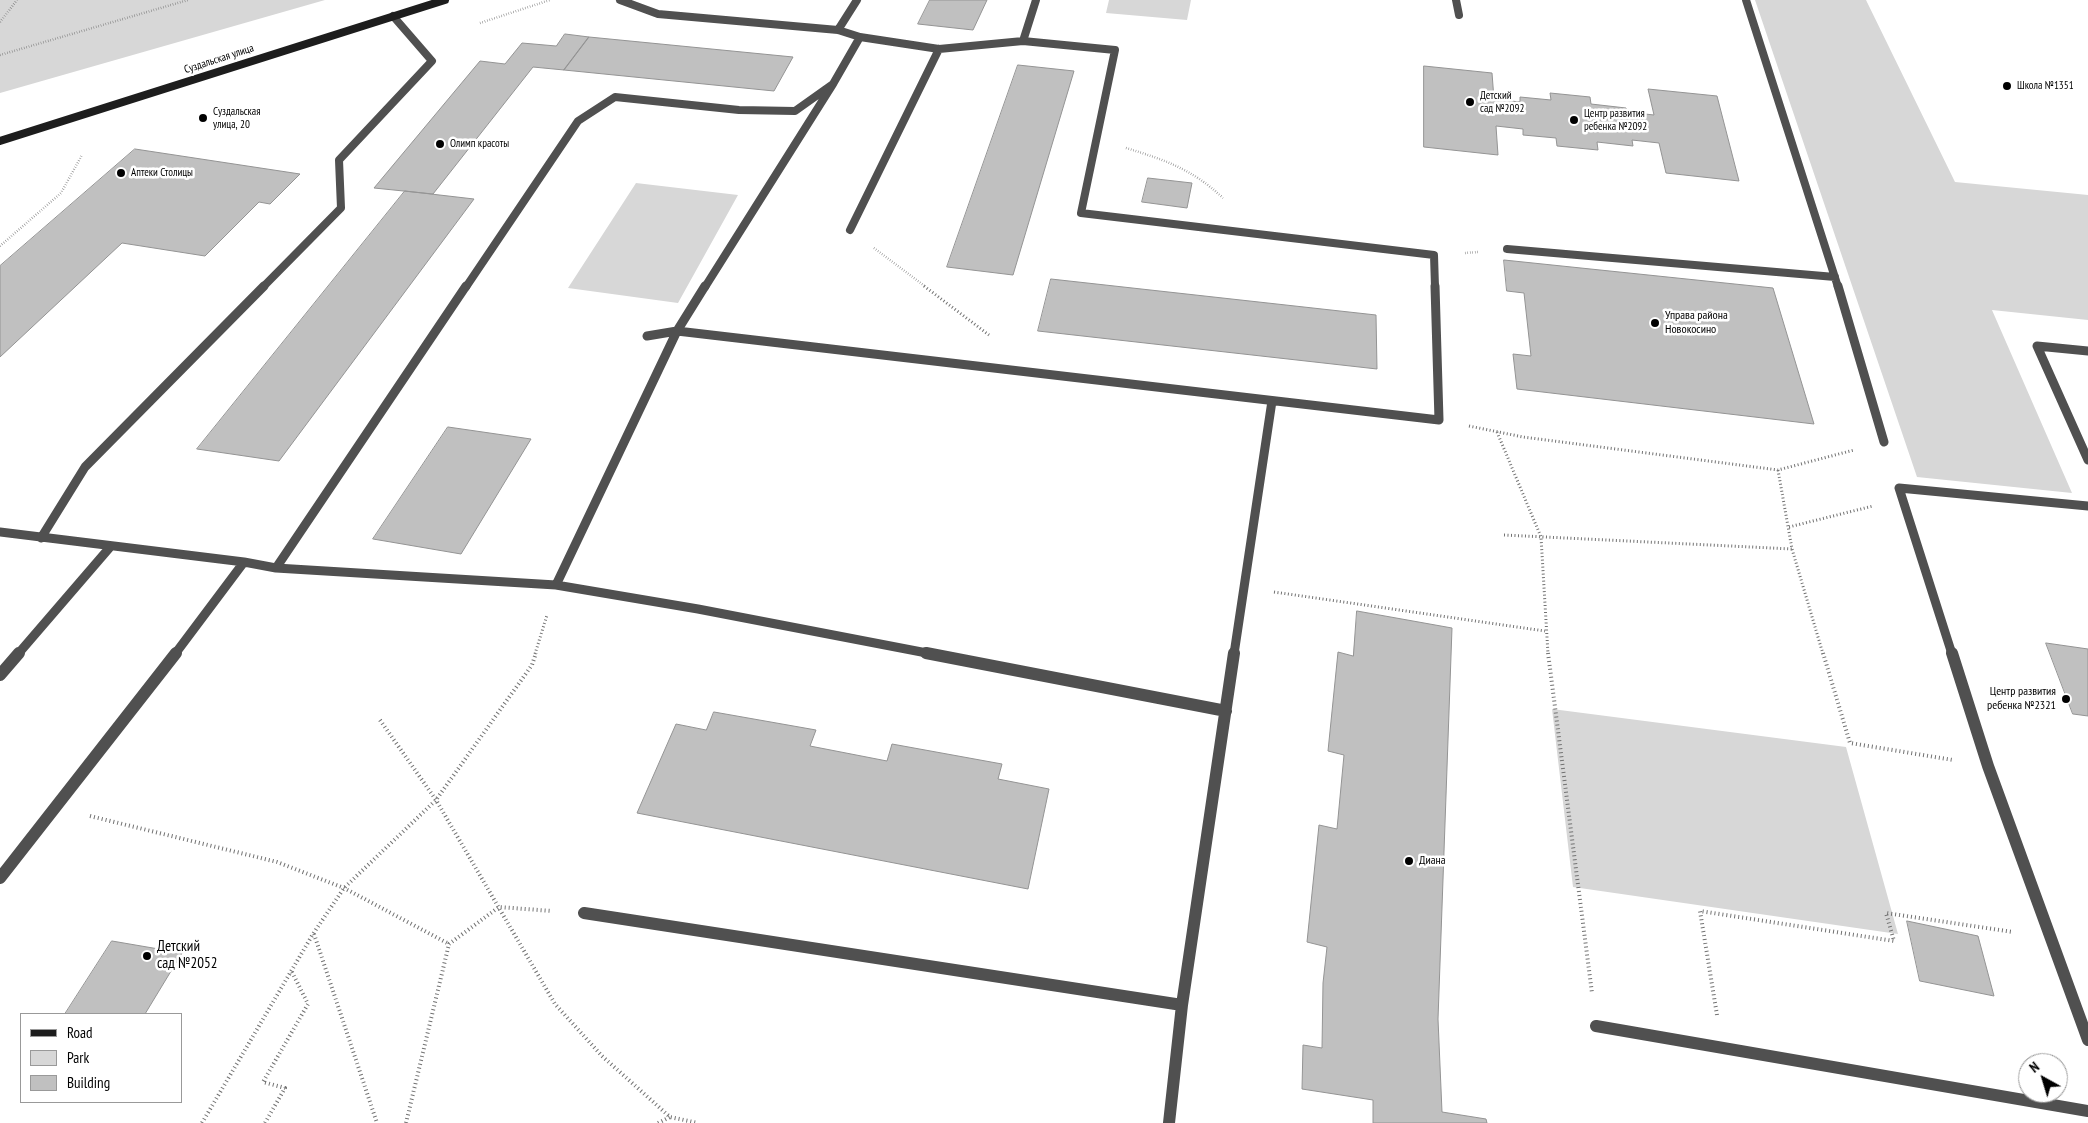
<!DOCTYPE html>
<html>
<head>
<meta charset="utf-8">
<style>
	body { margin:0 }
	#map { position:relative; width:2088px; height:1123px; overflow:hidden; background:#fff; font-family:"PT Sans Narrow",sans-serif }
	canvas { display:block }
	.legend { position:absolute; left:20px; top:1013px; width:162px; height:90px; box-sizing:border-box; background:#fff; border:1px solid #999; margin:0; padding:6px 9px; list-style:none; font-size:15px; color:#000 }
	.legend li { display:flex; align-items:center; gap:10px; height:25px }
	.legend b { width:25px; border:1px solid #999 }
	.north { position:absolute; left:2018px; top:1053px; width:50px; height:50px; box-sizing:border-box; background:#fff; border:1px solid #999; border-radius:50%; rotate:321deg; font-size:14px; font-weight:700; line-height:20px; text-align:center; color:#000 }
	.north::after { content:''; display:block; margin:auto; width:18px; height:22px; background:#000; clip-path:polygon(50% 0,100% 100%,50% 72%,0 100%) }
</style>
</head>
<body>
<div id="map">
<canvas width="2088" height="1123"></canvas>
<ul class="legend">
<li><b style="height:6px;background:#1d1d1d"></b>Road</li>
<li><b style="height:14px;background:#d7d7d7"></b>Park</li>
<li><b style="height:14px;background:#c0c0c0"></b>Building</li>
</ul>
<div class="north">N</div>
</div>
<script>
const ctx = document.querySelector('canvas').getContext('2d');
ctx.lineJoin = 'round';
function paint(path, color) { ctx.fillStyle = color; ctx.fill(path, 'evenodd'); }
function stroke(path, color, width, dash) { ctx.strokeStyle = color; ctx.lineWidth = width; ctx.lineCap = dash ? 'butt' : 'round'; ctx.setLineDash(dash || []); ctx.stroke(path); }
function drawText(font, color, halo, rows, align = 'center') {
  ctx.font = font + ' "PT Sans Narrow",sans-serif'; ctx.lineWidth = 5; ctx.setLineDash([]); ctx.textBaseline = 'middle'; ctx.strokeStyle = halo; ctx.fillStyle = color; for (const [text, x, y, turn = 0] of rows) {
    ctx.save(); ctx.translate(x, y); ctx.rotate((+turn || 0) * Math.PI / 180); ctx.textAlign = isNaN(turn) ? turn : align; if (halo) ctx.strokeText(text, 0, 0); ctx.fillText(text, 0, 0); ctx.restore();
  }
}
paint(new Path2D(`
	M0 0H325L0 93Z
	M1109 0H1191L1187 20 1106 13Z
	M1755 0H1866L1955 182 2088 195V320L1992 310 2072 493 1917 477Z
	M636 183 738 195 678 303 568 288Z
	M1552 709 1846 747 1898 934 1573 887Z`), '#d7d7d7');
const building = new Path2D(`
	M930 0H987L973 30 918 24Z
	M565 34 589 37 564 70 533 67 433 194 374 188 480 61 505 64 522 43 556 46Z
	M589 37 793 57 774 91 564 70Z
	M1018 65 1074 71 1013 275 947 267Z
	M1424 66 1492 73 1494 99 1520 102V97L1551 100 1550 93 1590 97 1591 104 1626 108 1627 112 1654 115 1648 89 1717 96 1739 181 1666 173 1659 143 1632 140 1633 146 1597 142 1598 150 1557 146 1556 138 1523 135V129L1496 126 1498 155 1424 147Z
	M135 149 300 174 270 204 259 202 205 256 122 243 0 357V266Z
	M1148 178 1192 183 1187 208 1142 202Z
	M405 191 474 199 279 461 197 449Z
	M1504 260 1773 288 1814 424 1517 389 1513 354 1531 356 1524 293 1507 291Z
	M1051 279 1376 315 1377 369 1038 331Z
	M448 427 531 439 461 554 373 539Z
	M1357 611 1452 628 1438 1019 1442 1112 1486 1119 1487 1123H1373V1100L1302 1089 1303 1045 1322 1048 1323 983 1327 947 1307 942 1319 825 1337 829 1344 755 1328 751 1338 652 1353 656Z
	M2046 643 2088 649V716L2073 714Z
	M714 712 816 730 810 746 887 761 892 744 1002 764 998 779 1049 789 1028 889 637 813 676 724 706 730Z
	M1907 921 1978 936 1994 996 1920 981Z
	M112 941 182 953 145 1014H65Z`);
paint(building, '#c0c0c0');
stroke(building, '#949494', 1);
stroke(new Path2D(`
	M0 22 17 0
	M480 23 550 0
	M0 55 188 0
	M1126 148C1165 160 1192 169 1223 198
	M0 246 61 193 82 155
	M874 248 926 287
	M1465 253 1478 252`), '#727272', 2.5, [0.5, 2]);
stroke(new Path2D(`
	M924 286 989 335
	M1469 426 1523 437 1778 470 1854 450
	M1497 432 1541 537 1548 654
	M1778 470 1792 549 1823 654
	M1789 527 1873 506
	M1504 535 1792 549
	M1274 592 1545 631
	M535 654 547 615`), '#727272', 3, [1, 2.5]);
stroke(new Path2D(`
	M1548 653 1592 993
	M1823 653 1850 743 1953 760
	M380 720 436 800 555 1004 602 1056 670 1117 698 1123
	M90 816 277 862 344 888 449 944
	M314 934 377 1123
	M1717 1015 1700 911 1894 941 1886 913 2013 932
	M202 1123 313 934 344 888 436 800 532 665 536 653
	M265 1123 285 1088 263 1082 308 1004 292 972
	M406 1123 449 944 499 907 552 911
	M658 1123 670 1117`), '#727272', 4, [1, 3]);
stroke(new Path2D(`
	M620 0 658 14 838 30 860 37
	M1456 0 1459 15
	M1746 0 1838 287
	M838 30 857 0
	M1023 41 1036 0
	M833 84 860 37 939 49 1023 41 1115 50 1081 213 1434 255 1435 287
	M850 230 939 49
	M1507 249 1835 277
	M263 287 341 208 339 160 432 61 393 16
	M466 287 578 121 615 97 739 110 795 111 833 84
	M705 287 833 84`), '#505050', 8);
stroke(new Path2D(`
	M705 286 677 331 1439 420 1435 286
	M1838 286 1884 442
	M2088 351 2037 346 2088 460
	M0 532 244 562 276 568 466 286
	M41 538 85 467 264 286
	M276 568 556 585 698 609 932 654
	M556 585 677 331 647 336
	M18 654 111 546
	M175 654 244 562
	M1234 654 1272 401
	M1952 654 1899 488 2088 506`), '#505050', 9);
stroke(new Path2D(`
	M926 653 1226 711
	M1952 653 1988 766 2088 1040
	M0 675 19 653
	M0 878 176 653
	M584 913 1182 1005
	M1596 1026 2088 1111
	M1169 1123 1182 1005 1234 653`), '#505050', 12);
stroke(new Path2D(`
	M0 141 445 0`), '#1d1d1d', 8);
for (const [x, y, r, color] of [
	[2007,86,5,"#000"],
	[1470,102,5,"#000"],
	[203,118,5,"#000"],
	[1574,120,5,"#000"],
	[440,144,5,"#000"],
	[121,173,5,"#000"],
	[1655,323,5,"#000"],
	[2066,699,5,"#000"],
	[1409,861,5,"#000"],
	[147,956,5,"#000"]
]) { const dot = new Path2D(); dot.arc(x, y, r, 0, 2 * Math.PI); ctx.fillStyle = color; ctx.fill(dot); stroke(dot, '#fff', 2); }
drawText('11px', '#000', '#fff', [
	["Суздальская улица",219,59,-18]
]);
drawText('11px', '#000', '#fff', [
	["Школа №1351",2017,86],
	["Детский",1480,96],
	["сад №2092",1480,109],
	["Суздальская",213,112],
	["улица, 20",213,125],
	["Центр развития",1584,114],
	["ребенка №2092",1584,127],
	["Олимп красоты",450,144],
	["Аптеки Столицы",131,173]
], 'left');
drawText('12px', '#000', '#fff', [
	["Управа района",1665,316],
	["Новокосино",1665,330],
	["Центр развития",2056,692,"right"],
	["ребенка №2321",2056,706,"right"],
	["Диана",1419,861]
], 'left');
drawText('15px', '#000', '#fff', [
	["Детский",157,947],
	["сад №2052",157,964]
], 'left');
</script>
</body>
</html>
